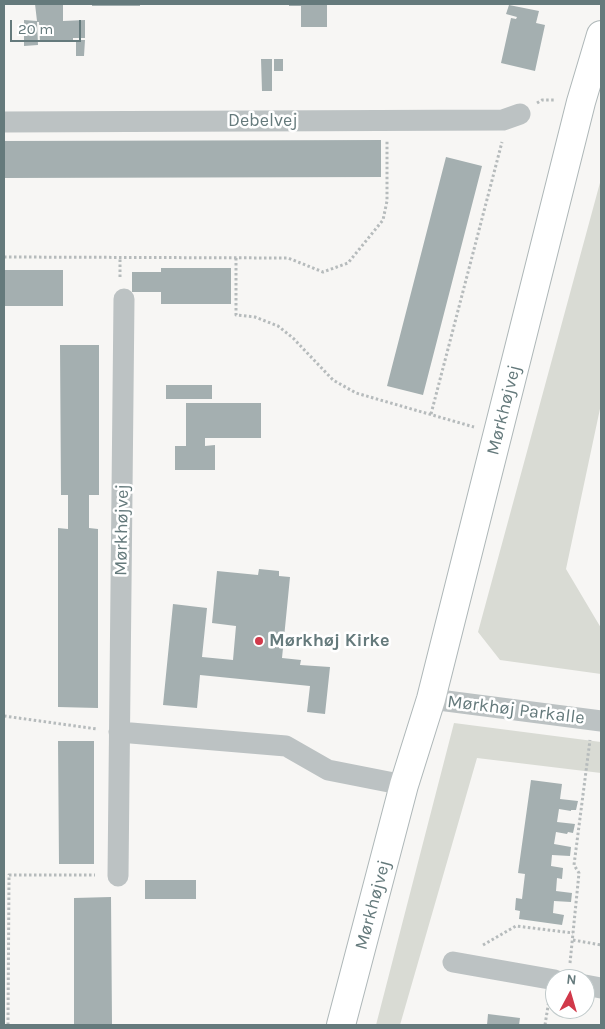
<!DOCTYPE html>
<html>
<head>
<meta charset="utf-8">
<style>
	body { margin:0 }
	#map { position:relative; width:605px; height:1029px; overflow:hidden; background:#f7f6f4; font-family:Karla,sans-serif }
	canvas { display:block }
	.frame { position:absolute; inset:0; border:5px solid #657a7c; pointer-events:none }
	.north { position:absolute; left:545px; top:969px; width:50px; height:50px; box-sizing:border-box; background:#fff; border:1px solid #c1cacb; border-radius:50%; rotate:6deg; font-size:14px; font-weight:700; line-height:20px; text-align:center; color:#657a7c }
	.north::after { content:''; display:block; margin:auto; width:18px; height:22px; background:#d1394a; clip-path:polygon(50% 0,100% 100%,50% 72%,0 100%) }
	.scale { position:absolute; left:10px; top:20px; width:71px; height:22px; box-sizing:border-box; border:2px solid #657a7c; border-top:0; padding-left:6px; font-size:15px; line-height:18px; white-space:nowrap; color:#657a7c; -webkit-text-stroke:4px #fff; paint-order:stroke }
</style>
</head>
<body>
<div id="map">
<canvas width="605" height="1029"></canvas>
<div class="frame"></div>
<div class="north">N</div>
<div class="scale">20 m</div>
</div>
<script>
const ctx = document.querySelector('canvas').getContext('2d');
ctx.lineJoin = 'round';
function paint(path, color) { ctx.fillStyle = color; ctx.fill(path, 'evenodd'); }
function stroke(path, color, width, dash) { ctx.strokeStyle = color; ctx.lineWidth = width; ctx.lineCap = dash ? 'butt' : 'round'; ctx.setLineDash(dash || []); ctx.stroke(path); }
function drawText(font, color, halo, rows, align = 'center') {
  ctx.font = font + ' Karla,sans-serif'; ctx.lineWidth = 5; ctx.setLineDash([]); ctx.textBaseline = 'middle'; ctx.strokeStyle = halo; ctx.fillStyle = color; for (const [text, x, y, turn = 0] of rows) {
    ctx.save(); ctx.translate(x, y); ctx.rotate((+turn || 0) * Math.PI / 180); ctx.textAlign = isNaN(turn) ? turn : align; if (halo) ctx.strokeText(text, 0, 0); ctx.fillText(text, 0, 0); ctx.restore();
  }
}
paint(new Path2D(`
	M601 179V404L566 569 601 628V674L500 660 478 632Z
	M454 723 601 742V773L477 758 400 1025H376Z`), '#d9dbd4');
paint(new Path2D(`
	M35 4H63V21L85 20V38H73V40L40 42 39 22H37L38 45 24 46V20L37 21Z
	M92 4H140V6H92Z
	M289 4H327V27H301V6H289Z
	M509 5 539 11 536 23 545 25 535 71 501 63 511 18 516 19 517 17 506 14Z
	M76 40H85L84 56H76Z
	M261 59H272V91H262Z
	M274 59H283V71H274Z
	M381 140V177L4 178V141Z
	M446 157 482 166 423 395 387 386Z
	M161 268H231V304H161V292H132V272H161Z
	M4 270H63V306H4Z
	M60 345H99V495H89V528L98 529V708L58 707V528L68 529V495H61Z
	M166 385H212V399H166Z
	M186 403H261V438H205V446L215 445V470H175V446H186Z
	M259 569 279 571V576L290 577 282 658 301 660 300 665 330 667 325 714 307 712 310 686 200 675 197 708 163 705 173 604 207 608 202 657 233 660 236 626 212 623 217 571 258 575Z
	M58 741H94V864H59Z
	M531 780 562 784 560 799 578 801 576 810H571V811L559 809 557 822 575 824 573 833 568 832 567 834 556 832 554 844 571 847 570 856 552 855 551 866 563 868 562 879 557 878 556 891 572 893 571 902 554 901 553 913 564 915 562 925 519 919 520 911 515 910 516 898 522 899 525 874 518 873Z
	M145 880H196V899H145Z
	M111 897 112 1025H74V898Z
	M488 1014 520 1018 519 1025H487Z`), '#a4afb0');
const secondary = new Path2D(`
	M341 1025 404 785 431 699 581 102 601 35`);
stroke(secondary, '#aeb7b8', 30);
stroke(new Path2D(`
	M537 103 542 100H555
	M4 257 288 258 323 272 348 263 383 220 387 201V141
	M236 258V315L255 317 278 326 293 338 333 380 356 393 474 427
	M120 277V258
	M431 414 502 142
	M4 716 97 729
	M573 940 601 945
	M483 945 516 926 573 933
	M570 963 579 873 574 865 590 740
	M8 1025 9 875H95
	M545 1025 549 1000`), '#b6bbbc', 3, [2.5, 2.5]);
stroke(new Path2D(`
	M4 122 503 120 520 114
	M431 699 601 721
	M119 732 286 746 328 770 404 785
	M118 876 124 299
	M453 962 555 980
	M585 985 601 988`), '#bcc2c3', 21);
stroke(secondary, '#fff', 28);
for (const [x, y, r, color] of [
	[259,641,5,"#d1394a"]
]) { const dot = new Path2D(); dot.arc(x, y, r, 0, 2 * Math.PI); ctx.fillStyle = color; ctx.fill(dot); stroke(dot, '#fff', 2); }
drawText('18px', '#657a7c', '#fff', [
	["Debelvej",263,121],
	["Mørkhøjvej",504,410,-76],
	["Mørkhøjvej",122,530,-89],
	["Mørkhøj Parkalle",516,710,7],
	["Mørkhøjvej",373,905,-75]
]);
drawText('bold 18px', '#657a7c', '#fff', [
	["Mørkhøj Kirke",269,641]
], 'left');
</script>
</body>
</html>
